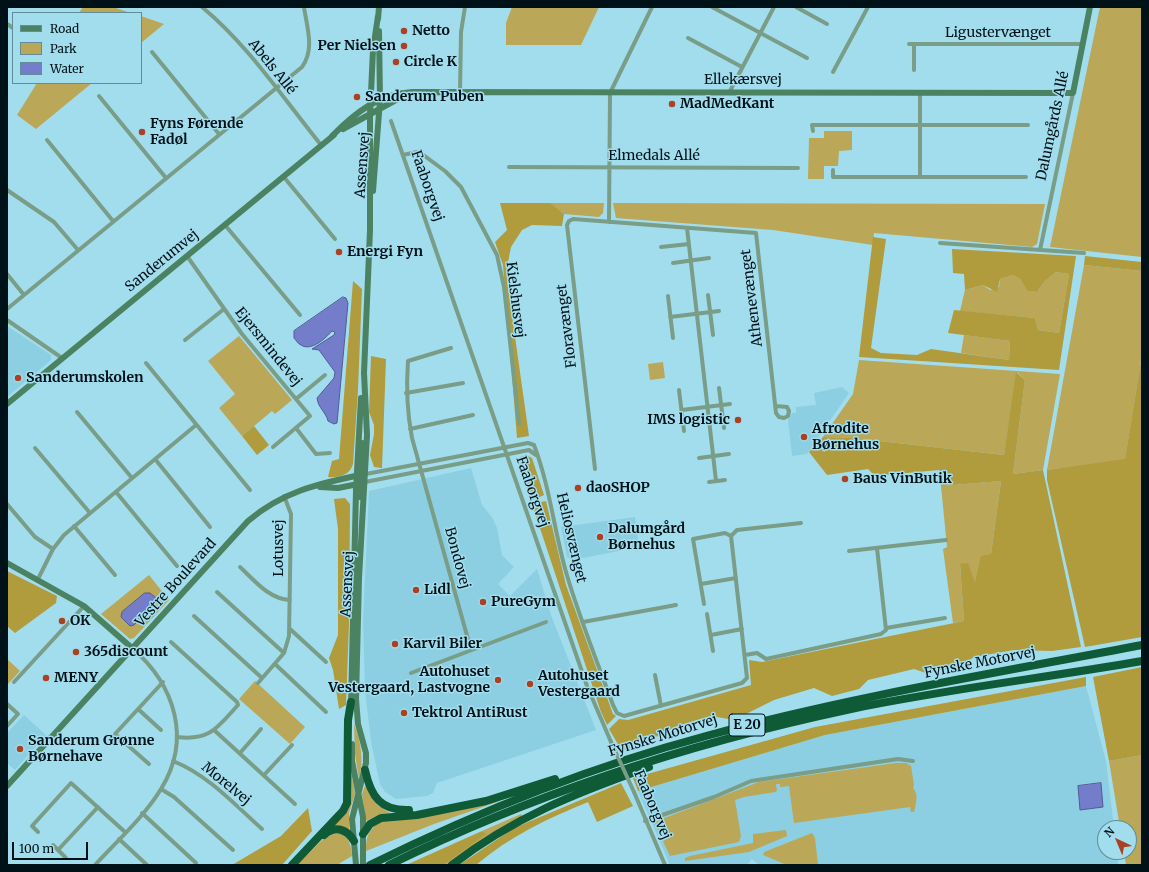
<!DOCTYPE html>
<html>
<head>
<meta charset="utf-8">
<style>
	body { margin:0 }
	#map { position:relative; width:1149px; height:872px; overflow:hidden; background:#a2dded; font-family:Merriweather,serif }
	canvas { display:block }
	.frame { position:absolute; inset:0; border:8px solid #001218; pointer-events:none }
	.legend { position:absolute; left:12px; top:12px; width:130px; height:72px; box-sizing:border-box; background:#a2dded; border:1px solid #618c98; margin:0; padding:5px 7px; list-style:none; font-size:12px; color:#001218 }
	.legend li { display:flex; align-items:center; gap:8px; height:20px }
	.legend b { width:20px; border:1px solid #618c98 }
	.north { position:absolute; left:1097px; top:820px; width:40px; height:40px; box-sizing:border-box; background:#a2dded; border:1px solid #618c98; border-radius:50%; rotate:316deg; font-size:11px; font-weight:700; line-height:16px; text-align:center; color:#001218 }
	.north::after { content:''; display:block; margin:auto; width:14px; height:18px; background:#aa4123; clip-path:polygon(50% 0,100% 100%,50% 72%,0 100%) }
	.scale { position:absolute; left:12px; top:842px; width:76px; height:18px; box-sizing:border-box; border:2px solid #001218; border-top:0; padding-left:5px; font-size:12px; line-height:14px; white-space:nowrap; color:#001218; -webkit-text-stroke:3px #a2dded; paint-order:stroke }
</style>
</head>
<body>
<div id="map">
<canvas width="1149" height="872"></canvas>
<div class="frame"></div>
<ul class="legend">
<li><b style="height:5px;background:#4b8362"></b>Road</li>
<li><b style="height:11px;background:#baa757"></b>Park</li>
<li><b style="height:11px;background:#737dc9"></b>Water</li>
</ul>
<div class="north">N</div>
<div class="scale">100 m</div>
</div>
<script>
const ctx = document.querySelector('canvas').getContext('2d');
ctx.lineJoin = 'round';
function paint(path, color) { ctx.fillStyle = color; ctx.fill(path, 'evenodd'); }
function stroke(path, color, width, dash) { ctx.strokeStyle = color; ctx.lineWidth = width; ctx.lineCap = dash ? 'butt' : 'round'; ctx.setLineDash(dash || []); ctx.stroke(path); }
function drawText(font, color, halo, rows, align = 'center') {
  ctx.font = font + ' Merriweather,serif'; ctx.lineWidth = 3; ctx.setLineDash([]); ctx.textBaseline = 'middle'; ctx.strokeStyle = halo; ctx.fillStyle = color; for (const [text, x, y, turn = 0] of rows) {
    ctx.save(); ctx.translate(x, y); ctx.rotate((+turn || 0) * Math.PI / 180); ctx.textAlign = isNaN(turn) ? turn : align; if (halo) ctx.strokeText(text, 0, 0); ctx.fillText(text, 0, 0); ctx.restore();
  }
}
paint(new Path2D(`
	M7 326 51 355V360L7 397Z
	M842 387 849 393 807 454 792 456 788 420 792 413H796V407L816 405 814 393Z
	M471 468 482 505 492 517 497 528 502 555 514 567 498 584 510 596 537 569 551 615 596 730 437 783 433 793 427 796 396 799 385 792 380 784 371 742 365 690 363 621 369 491Z
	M635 517 639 547 573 560 567 557 561 527Z
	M1086 686 1106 761 1114 828H1105V852H1117L1118 865H759L752 859 747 865H670L638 791 825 735Z
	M24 715 46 735 15 770 7 763V733Z`), '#8ccfe2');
paint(new Path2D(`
	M83 7H113L131 13H79Z
	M512 7H599L581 45H506V23Z
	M1100 7H1142V257L1050 247Z
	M141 16 164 24 141 43Z
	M37 83H92L36 129 17 115Z
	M824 131H852V150L839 151 838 166H824V179H808L809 138H824Z
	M551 203H604L603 213 599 217 564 214Z
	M613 203 1045 204 1037 244 1032 247 874 233 873 245 773 230 616 218Z
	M1084 265 1142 271V355L1125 460 1047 470Z
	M1056 272 1069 274 1059 333 1038 330 1035 318 960 311 965 290 983 285 990 290 999 287 1000 279 1013 275 1020 279 1029 291 1037 292 1044 282Z
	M964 335 1010 341 1009 360 961 353Z
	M239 336 292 400 275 414 272 411 242 436 219 408 235 394 208 361Z
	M859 360 1060 374 1043 470 1013 474 1025 380 1017 372 1004 455 852 438 823 437 853 394Z
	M663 362 665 378 650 380 648 364Z
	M1001 481 991 554 975 584 960 564 964 621 953 623 943 549 947 547 941 486Z
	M149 575 169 600 134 638 130 639 101 614Z
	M7 659 20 671 7 685Z
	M255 681 305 727 290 744 239 699Z
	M354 724C361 741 364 761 359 779L355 754Z
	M1142 755V865H1126L1124 852H1129V828H1120L1109 761Z
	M896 763H906L911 766 914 785 913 788C919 794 916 804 914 812H911L910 807 794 823 789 786 780 787V784H776L777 791 775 792 744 797 735 800 741 836 739 842 670 856 654 822 759 782Z
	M351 772 355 794 349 813V831L332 828 342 815Z
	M366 783 376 804 390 813 380 814 366 821 362 794Z
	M498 800 500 801 434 824 366 851C366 837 368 830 380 822Z
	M521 814 522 816 447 865H444L485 834 482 831Z
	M786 830 787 836 749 852 685 861V858L690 856 753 843V834Z
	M334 833C349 832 351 845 352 856L337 865H297L321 841Z
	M812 833 815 838 818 865H787L763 855 764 852Z`), '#baa757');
paint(new Path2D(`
	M500 203H551L564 214 562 226 532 225 522 230 511 247 508 262 507 280 529 436 517 438 503 265 495 242 507 230Z
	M873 237 886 239 871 348 881 353 917 355 931 349 1009 360 1010 341 948 333 954 310 1035 318 1038 330 1059 333 1069 274 1056 272 1044 282 1037 292 1028 291 1020 279 1013 275 1000 279 997 292 983 285 965 290 964 274 953 273 952 249 1076 256 1059 370 859 357Z
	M1085 256 1142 262V271L1084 265Z
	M353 281 362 289 358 390 353 464C350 475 339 478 328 477L332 461 339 459Z
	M1142 355V637L1085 647 1047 480V470L1125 459Z
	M371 356 386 359 382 468 374 467 370 455 374 434V425L369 412Z
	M1016 372 1025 380 1013 474 1043 470 1081 647 1052 651 1014 650 974 657 959 667 926 673 914 669 868 680 859 689 832 696 814 688 774 700 734 720 711 716 677 726 638 746 622 751 609 729 619 719 628 720 751 685 749 660 762 662 964 621 960 564 968 563 975 583 981 556 991 554 1001 481 941 486 939 470 875 476 868 469 827 475 809 452 823 437 852 438 1004 455Z
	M254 426 269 445 257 455 242 436Z
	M526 455 532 458 544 495 531 501 518 463 520 457Z
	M345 498 350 504 349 624 346 705 339 709 333 670 329 658 338 635V529L334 499Z
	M546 501 566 585 613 714 616 716 607 725 601 712 532 504Z
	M7 571 57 596 56 603 15 633 7 626Z
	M1142 667V755L1109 761 1093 677Z
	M1086 677V686L825 735 638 791 633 778 815 727Z
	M621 783 633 806 597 822 588 802C548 818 509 837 476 865H459L514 828Z
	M308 808 312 831 282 865H232L281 836Z
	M482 831 486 834 444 865H406Z`), '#b09b3d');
const water = new Path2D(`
	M343 297 346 298 348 303 337 423 334 424 328 421C326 412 318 408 317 398L334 378 335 372 319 350 312 349 334 335 335 332 332 331C326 338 311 352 301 345 298 344 296 340 294 338V331Z
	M145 593H150L155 597 156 603 134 625 130 626 121 617 122 612Z
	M1101 783 1103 807 1080 810 1078 786Z`);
paint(water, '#737dc9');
stroke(water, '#505d94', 1);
stroke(new Path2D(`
	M202 7C248 45 283 98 321 145
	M712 7 807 58
	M796 7 827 24
	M7 24 13 28
	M688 38 742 67
	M909 44H1083
	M152 52 219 134
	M914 70V44
	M833 72 868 7
	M460 93 461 32 465 7
	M729 93 774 7
	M99 96 166 178
	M391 121 587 686 611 742
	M813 131 812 125H1028
	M47 140 113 221
	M403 155 417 152 422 154 445 171 461 187 497 255 504 287 519 424
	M509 167 798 168
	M833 170V177H1026
	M283 176 335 239
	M920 177V92
	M7 190 54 222 78 250
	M609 222 610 93 652 7
	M225 225 300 315
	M687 228 716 481
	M940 243 1084 253
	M661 247 689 244
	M1040 250 1073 93
	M187 256 242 334 310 416 273 447
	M673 263 709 258
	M7 274 24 295
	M708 295 713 335
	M668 296 673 338
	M7 309 302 67C315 49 307 28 304 7
	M670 317 719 311
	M7 320 62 358
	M185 340 224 309
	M451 348 408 361C406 388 407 412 412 438L471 650
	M146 363 250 490
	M719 388 724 428
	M679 390 684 431
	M406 393 463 383
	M296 399 325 375
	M682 410 730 404
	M77 412 132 478
	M296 428 316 454 330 453
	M410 429 473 415
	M35 448 90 513
	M699 458 729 454
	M155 459 210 527
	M595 469 567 225 569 221 573 219 756 233 776 413 779 417 784 418 788 416 789 411 787 407 776 406
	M366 474 528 443 534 445C550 487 554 530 566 572 579 617 597 661 613 705L617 713 624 716 742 683 747 678 731 536
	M365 482 529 450 536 455
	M709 482 725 480
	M116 492 177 566
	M7 504 35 537 53 549
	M74 526 115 575
	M731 536 737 530 801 523
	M849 551 946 540
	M240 567C255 581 269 599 290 600
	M38 579 53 549 64 535 196 425
	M701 584 736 578
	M217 592 284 653
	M704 604 693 539 725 533 731 536
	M707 614 713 651
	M194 616 262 678
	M583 622 676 605
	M886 628 945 618
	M290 629 326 662
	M711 635 742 629
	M171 642 237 702 238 705C217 728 210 741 177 737
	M745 655 757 653 766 659 881 634 886 630 877 548
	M275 664 326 712
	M411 673 546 622
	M655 675 661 706
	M14 682 84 606
	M258 683 284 653 289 636 291 514 284 496
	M7 704 18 714 7 726
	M138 709 161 730
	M214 730 295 804
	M240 753 261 729
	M173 761C208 775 234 804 262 829
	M149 764 115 734 163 682
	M264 775 292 745
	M161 789 174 797 233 850
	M634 792 665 865
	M142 813 196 863
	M645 821 714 797 751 781 898 759 913 761
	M38 832 32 826 71 783 125 832
	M119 839 147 865
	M53 845 66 858
	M58 850 98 807
	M95 865C117 841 144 817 161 789 192 739 175 685 132 648`), '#799d86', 4);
stroke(new Path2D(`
	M378 19 379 7
	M343 129 405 95
	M332 136C355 113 378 94 412 92L1073 93 1090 7
	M373 191 380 100 379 31
	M7 404 334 135
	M357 476 360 481V497
	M361 476 362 443
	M320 487 338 488 358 484
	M7 563 84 606 132 648
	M351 705 356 490 361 398
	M352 744V761L363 817V865
	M7 786 248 521C282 492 317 484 360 475
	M356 865 352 819 366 763V753L358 724 356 699 359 578 367 435 364 373 370 230V114L373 50 378 16`), '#4b8362', 6);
stroke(new Path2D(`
	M365 770C371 797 381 811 409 810
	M363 834 370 824 381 818 417 815 486 801 555 779
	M324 835C335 825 347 829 354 841
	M292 865 343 811 347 803 348 720 351 702
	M370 865C477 812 590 767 706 736 849 697 996 673 1142 645
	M389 865C535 793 691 743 851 709 947 689 1045 678 1142 661
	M452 865C514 817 576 793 649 767`), '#105b37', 8);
stroke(new Path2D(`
	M611 742 634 792`), '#799d86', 4);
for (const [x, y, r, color] of [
	[404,31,4,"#aa4123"],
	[404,46,4,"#aa4123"],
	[396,62,4,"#aa4123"],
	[357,97,4,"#aa4123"],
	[672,104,4,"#aa4123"],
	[142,132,4,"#aa4123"],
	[339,252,4,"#aa4123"],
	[18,378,4,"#aa4123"],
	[738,420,4,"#aa4123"],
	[804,437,4,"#aa4123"],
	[845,479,4,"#aa4123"],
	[578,488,4,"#aa4123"],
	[600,537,4,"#aa4123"],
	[416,590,4,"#aa4123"],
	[483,602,4,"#aa4123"],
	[62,621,4,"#aa4123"],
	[395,644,4,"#aa4123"],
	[76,652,4,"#aa4123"],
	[46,678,4,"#aa4123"],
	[498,680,4,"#aa4123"],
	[530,684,4,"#aa4123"],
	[404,713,4,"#aa4123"],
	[20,749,4,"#aa4123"]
]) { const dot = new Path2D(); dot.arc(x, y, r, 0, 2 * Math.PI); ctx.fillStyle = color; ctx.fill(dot); stroke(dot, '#a2dded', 1.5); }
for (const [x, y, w] of [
	[747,725,36]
]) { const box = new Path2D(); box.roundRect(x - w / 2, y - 11, w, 22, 3); ctx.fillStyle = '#a2dded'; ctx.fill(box); stroke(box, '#001218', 1); }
drawText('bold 13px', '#001218', null, [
	["E 20",747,725]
]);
drawText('bold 14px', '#001218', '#a2dded', [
	["Netto",412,31],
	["Per Nielsen",396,46,"right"],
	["Circle K",404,62],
	["Sanderum Puben",365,97],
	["MadMedKant",680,104],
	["Fyns Førende",150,124],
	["Fadøl",150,140],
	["Energi Fyn",347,252],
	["Sanderumskolen",26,378],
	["IMS logistic",730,420,"right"],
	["Afrodite",812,429],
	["Børnehus",812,445],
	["Baus VinButik",853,479],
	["daoSHOP",586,488],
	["Dalumgård",608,529],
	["Børnehus",608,545],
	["Lidl",424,590],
	["PureGym",491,602],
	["OK",70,621],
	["Karvil Biler",403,644],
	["365discount",84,652],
	["Autohuset",490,672,"right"],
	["Vestergaard, Lastvogne",490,688,"right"],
	["Autohuset",538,676],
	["Vestergaard",538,692],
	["MENY",54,678],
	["Tektrol AntiRust",412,713],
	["Sanderum Grønne",28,741],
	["Børnehave",28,757]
], 'left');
drawText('14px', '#001218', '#a2dded', [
	["Ligustervænget",998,33],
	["Abels Allé",272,67,51],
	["Ellekærsvej",743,80],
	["Dalumgårds Allé",1053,126,-78],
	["Elmedals Allé",654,156],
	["Assensvej",363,165,-86],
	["Faaborgvej",427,186,71],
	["Sanderumvej",162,261,-39],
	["Athenevænget",752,298,-97],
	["Kielshusvej",515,300,83],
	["Floravænget",567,326,-97],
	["Ejersmindevej",268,347,51],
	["Faaborgvej",532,492,71],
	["Heliosvænget",571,538,77],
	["Lotusvej",279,548,-90],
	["Bondovej",457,558,75],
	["Vestre Boulevard",176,583,-48],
	["Assensvej",348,584,-87],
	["Fynske Motorvej",980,663,-11],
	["Fynske Motorvej",663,736,-17],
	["Morelvej",226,784,39],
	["Faaborgvej",652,805,67]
]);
</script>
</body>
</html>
